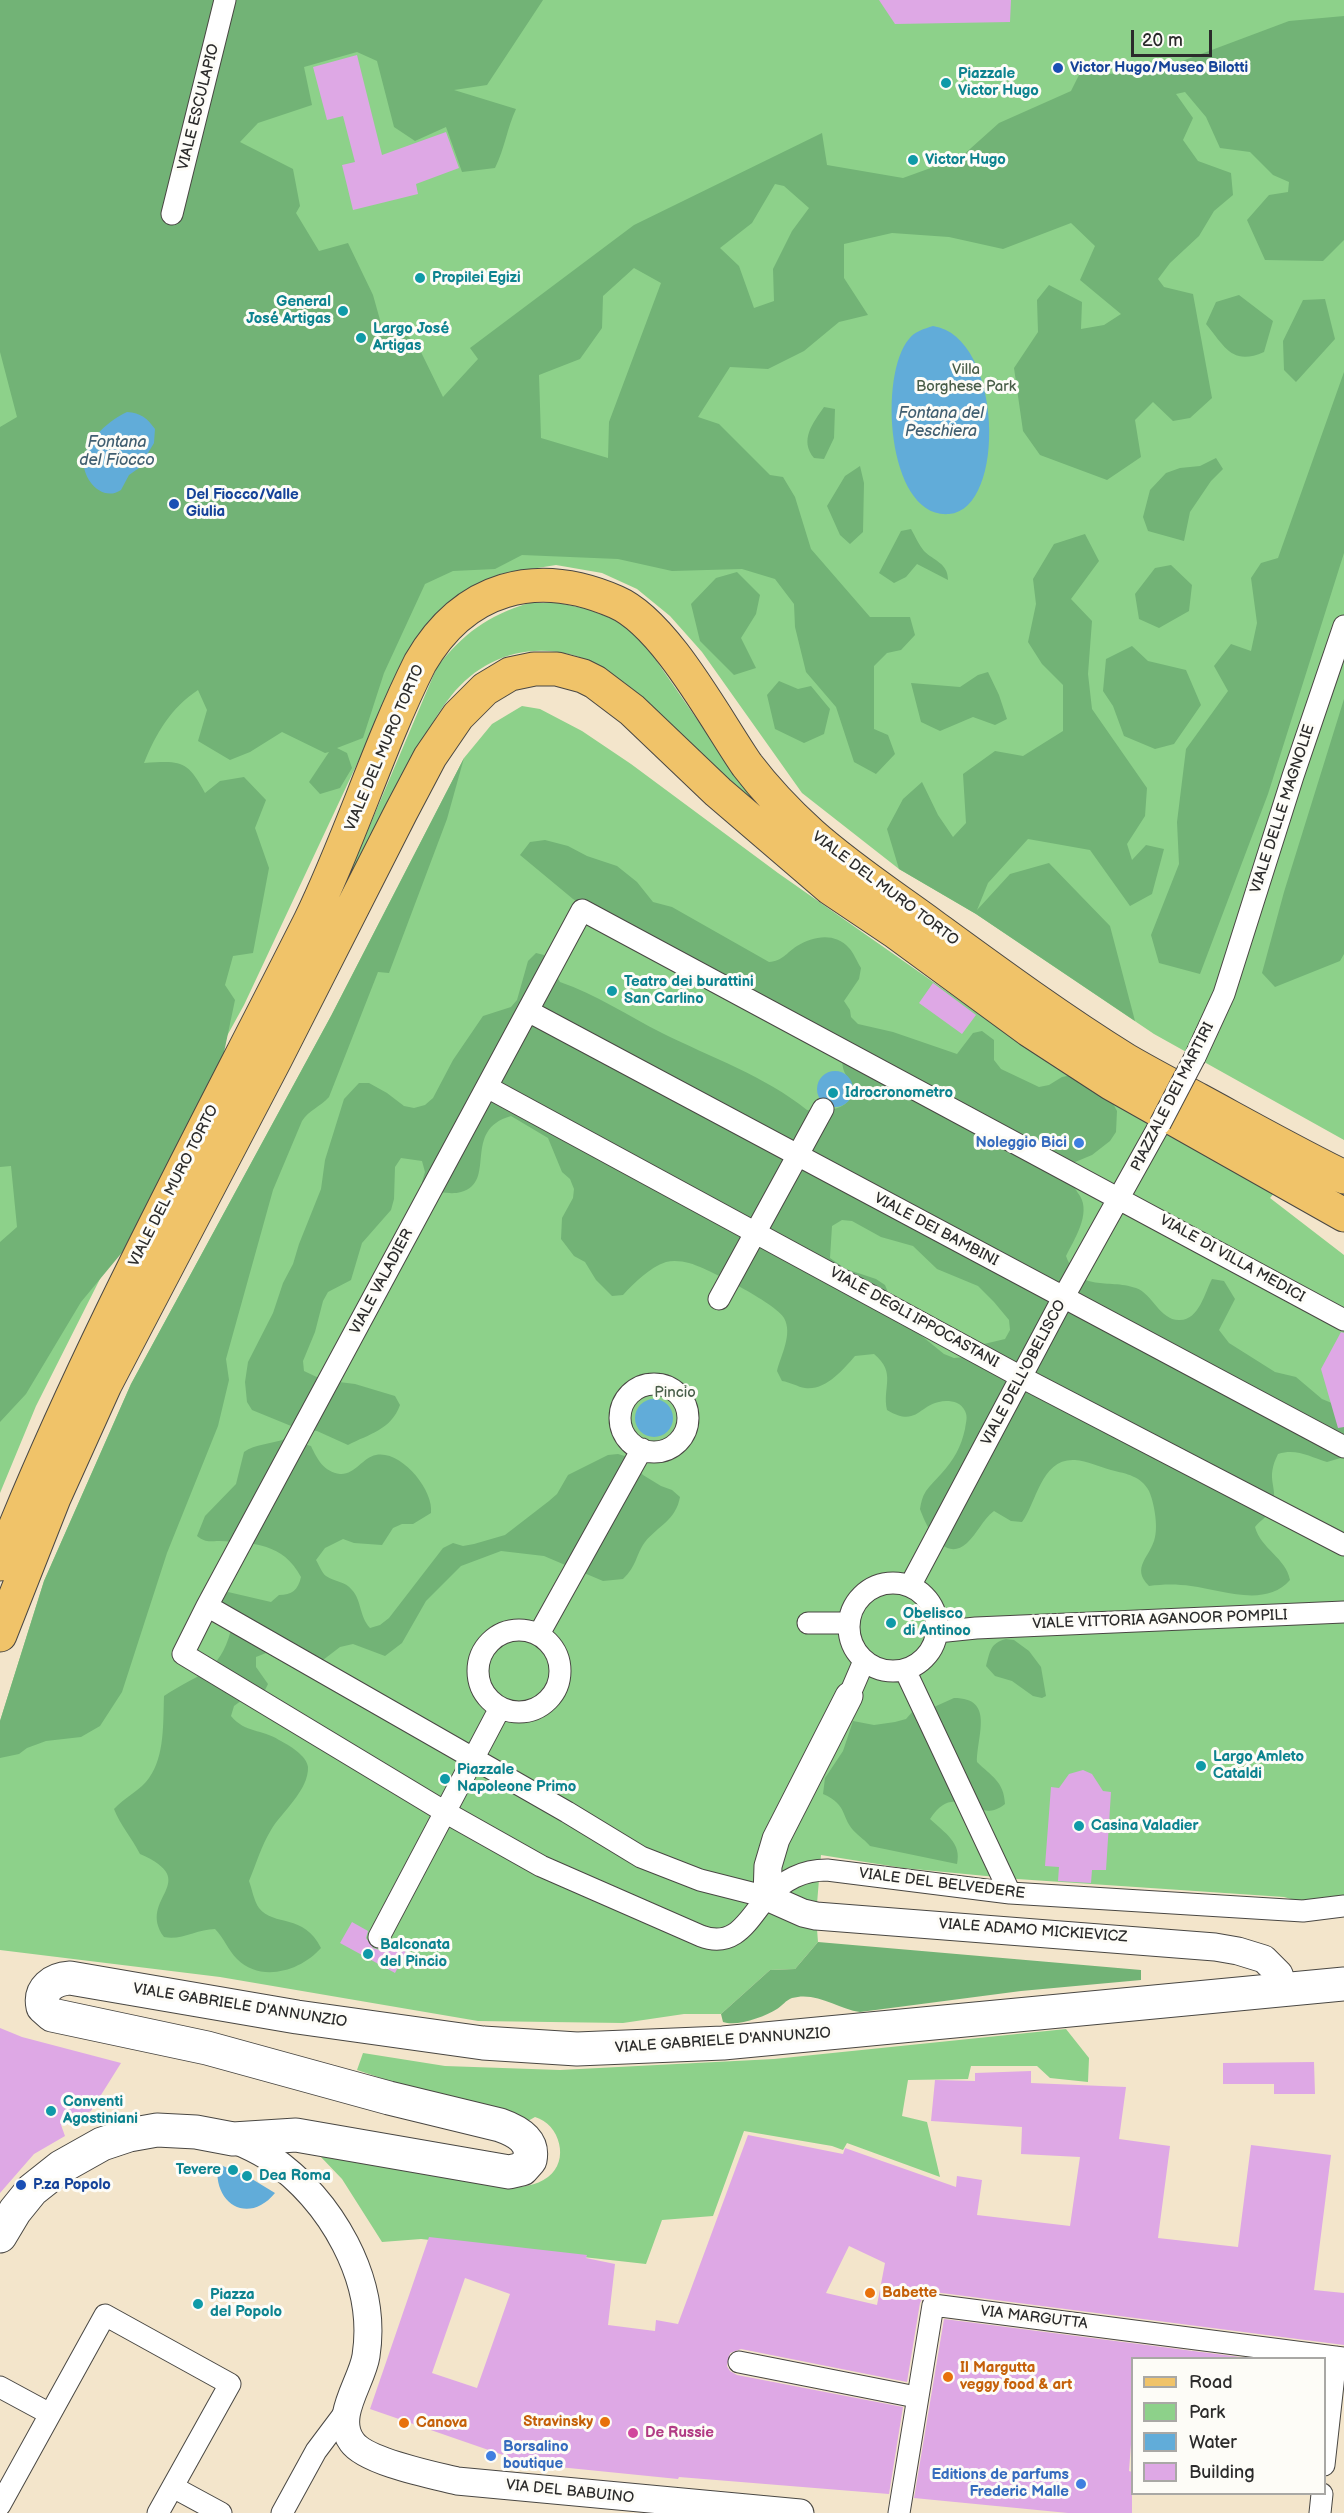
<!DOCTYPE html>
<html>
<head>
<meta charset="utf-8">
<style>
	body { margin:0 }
	#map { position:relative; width:1344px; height:2513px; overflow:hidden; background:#f3e5cb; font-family:"Balsamiq Sans",sans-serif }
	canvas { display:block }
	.legend { position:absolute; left:1131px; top:2357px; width:195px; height:138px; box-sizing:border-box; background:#fdfcf7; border:2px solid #a9a8a5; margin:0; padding:8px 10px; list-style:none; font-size:18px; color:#2b2b2b }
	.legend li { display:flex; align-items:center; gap:12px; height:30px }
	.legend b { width:30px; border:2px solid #a9a8a5 }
	.scale { position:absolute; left:1131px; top:30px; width:81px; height:27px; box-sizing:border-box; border:3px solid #2b2b2b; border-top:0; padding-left:8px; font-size:18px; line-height:21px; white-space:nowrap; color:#2b2b2b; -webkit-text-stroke:4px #fdfcf7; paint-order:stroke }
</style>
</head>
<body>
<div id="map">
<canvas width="1344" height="2513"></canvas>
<ul class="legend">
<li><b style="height:8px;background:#f0c369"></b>Road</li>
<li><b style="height:16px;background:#8dd18a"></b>Park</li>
<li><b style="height:16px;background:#61acd9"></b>Water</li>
<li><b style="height:16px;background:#dea8e5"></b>Building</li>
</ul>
<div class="scale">20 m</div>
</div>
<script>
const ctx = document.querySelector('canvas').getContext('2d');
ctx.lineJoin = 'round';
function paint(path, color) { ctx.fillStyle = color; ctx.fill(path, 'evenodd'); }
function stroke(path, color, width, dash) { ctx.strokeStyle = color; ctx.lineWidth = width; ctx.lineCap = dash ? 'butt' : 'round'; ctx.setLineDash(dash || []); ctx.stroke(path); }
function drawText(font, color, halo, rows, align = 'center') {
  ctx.font = font + ' "Balsamiq Sans",sans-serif'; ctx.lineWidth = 6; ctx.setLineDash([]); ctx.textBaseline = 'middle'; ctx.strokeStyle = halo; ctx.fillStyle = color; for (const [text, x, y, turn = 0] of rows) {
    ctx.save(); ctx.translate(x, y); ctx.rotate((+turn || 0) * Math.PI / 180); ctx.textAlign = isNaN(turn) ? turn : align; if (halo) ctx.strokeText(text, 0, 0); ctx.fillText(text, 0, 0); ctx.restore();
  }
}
paint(new Path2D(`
	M0 0H1344V1140L1154 1034 976 914 899 869 802 793 702 652 670 616 637 589 602 573 556 565 500 574 458 595 409 653 244 1005 172 1136 36 1406 0 1493Z
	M529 603H559L587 609 613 619 640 637 723 757 774 824 625 683C609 673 592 660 573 655 525 642 480 659 451 696 432 719 419 750 405 776 382 821 358 865 334 910L437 667C464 633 487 616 529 603Z
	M522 706 540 709 582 731 631 764 778 873 1026 1047 1275 1192 1270 1198 1344 1255V1914L1284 1897 1017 1879 903 1868 821 1855 816 1916 818 1942 795 1969 770 1970 721 2014H684L623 2023 478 2021 220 1977 0 1950V1721L44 1581 131 1384 331 1016 464 758 492 724Z
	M1066 2029 1089 2058 1088 2082 1050 2078 1037 2066H971L968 2079 908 2080 902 2116 927 2122 940 2177 847 2143 843 2150 832 2146 744 2131 713 2216 662 2220 646 2264 421 2239 382 2242 342 2179 320 2156 322 2148 507 2188C521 2187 536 2186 548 2177 570 2161 560 2124 535 2117L521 2125 357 2070 363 2053 445 2066 560 2070 774 2059Z`), '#8dd18a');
paint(new Path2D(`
	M0 0H543L487 85 454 90 516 109C507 128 505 148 495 168L462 172 446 127 415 141 394 127 377 61 357 52 304 67 312 105 258 123 240 142 293 169 300 206 296 213 319 251 348 243 373 295 382 327 404 331 420 350 443 397 478 359 470 348 634 225 822 133 827 165 903 178 961 157 999 123 1071 91 1079 75 1153 72 1289 21 1344 16V240L1323 261 1265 260 1247 220 1269 195 1288 192 1289 182 1273 175 1250 152 1220 148 1206 117 1185 92 1176 94 1193 118 1183 140 1198 161 1231 173 1233 195 1214 211 1199 236 1170 263 1158 279 1164 287 1193 294 1212 398 1190 418 1173 421 1153 402 1135 420 1141 457 1107 480 1040 455 1023 431 1014 368 1038 332 1037 300 1049 285 1082 302 1081 329 1104 325 1121 314 1080 280 1095 246 1071 223 1003 249 949 237 892 233 844 244V278L868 315 839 322 804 351 768 369 730 367 698 417 719 424 770 475 783 477 795 497 811 549 870 617H910L915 635 901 650 887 653 874 666V729L888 735 895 754 876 774 854 762 836 707 806 672 795 627 794 604 775 579 742 569 672 571 618 559 522 555 495 569 453 571 425 584 384 673 363 738 337 748 347 753 352 768 340 788 320 794 309 782 329 752 325 753 282 732 250 752 230 760 198 741 207 710 198 690C171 708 156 733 144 763 180 761 187 759 205 793L220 781 244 777 266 800 255 828 269 868 253 953 233 956 225 985 235 1000 218 1081 149 1220 81 1302 26 1394 0 1422V1242L17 1227 11 1166 0 1167V427L17 417 0 352ZM775 184 784 186 809 208 792 231 773 269 774 301 754 308 739 266 720 248 752 223ZM634 268 661 283 609 422 608 458 541 438 539 375 580 359 602 328 603 296Z
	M1239 295 1273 321 1264 352C1232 366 1225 347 1206 324L1216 302Z
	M1325 299 1335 339 1296 382 1284 370 1283 341 1303 300Z
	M1344 372V553L1268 794 1200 974 1159 963 1151 935 1179 864 1177 822 1186 749 1228 691 1214 666 1231 644 1251 651 1257 623 1251 578 1261 563 1278 558Z
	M824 407 835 409 834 438 824 459 814 458C799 440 813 423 824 407Z
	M1216 458 1223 469 1211 481 1190 512 1184 541 1148 531 1143 517 1150 490 1166 473 1180 468 1200 466Z
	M860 466 864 483 863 532 850 544 840 535 827 506 845 476Z
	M911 529C915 536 919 545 924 551 934 561 948 563 948 580L917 564 906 577 894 583 879 573 901 531Z
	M1085 534 1099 561 1071 599 1092 621 1088 674 1092 709 1147 788 1145 816 1127 844 1132 860 1146 845 1164 849 1152 894 1130 906 1090 850 1028 839 988 883 977 910 1010 874 1049 863 1110 926 1135 1021 976 914 899 869 887 829 903 799 922 782 938 815 953 837 966 823 963 774 995 751 1023 756 1063 731V685L1042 664 1028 642 1036 604 1033 579 1054 544Z
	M1171 565 1192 585 1189 611 1159 628 1139 619 1135 594 1155 568Z
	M737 572 760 595 756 614 741 638 756 668 734 675 700 641 691 604 716 578Z
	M1132 646 1148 661 1186 670 1201 705 1174 744 1155 749 1124 736 1113 706 1103 691 1106 659Z
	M988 672 999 695 1007 719 995 725 973 717 940 731 921 722 911 683 960 687 978 675Z
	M779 681 798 689 811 686 830 709 824 734 804 743 775 729 767 695Z
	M1344 699V954L1340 961 1275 987 1262 973 1284 892Z
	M464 758 447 819 389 973 378 972 329 1097C320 1107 309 1110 302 1121L273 1190 226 1359 229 1380 218 1426 167 1553 122 1692 100 1726 81 1737 46 1741 27 1748 19 1754 0 1758V1721L44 1581 131 1384 331 1016Z
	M545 840 568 846 587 856 617 866 637 882 653 902 672 907 769 962C783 961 786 953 797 946 813 936 835 932 849 948 854 953 857 962 861 968L859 979 844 1001 850 1010 851 1017 858 1024 893 1032 957 1054 973 1033 982 1031 994 1040V1060L1001 1069 1039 1087 1049 1085 1062 1077 1072 1075 1110 1098 1117 1111 1116 1132 1110 1141 1092 1155 1068 1165C1069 1185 1071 1181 1080 1196 1091 1214 1074 1240 1066 1256 1080 1294 1107 1278 1136 1288 1153 1294 1160 1321 1180 1320 1199 1320 1205 1292 1212 1279L1224 1281 1235 1299 1219 1330 1229 1343 1275 1372 1296 1377 1322 1399 1344 1408V1457L1327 1462C1310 1457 1297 1448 1278 1454 1265 1480 1278 1485 1273 1506 1271 1515 1260 1520 1255 1527 1261 1549 1286 1558 1290 1580 1266 1608 1222 1590 1191 1586 1178 1584 1163 1584 1149 1586 1130 1567 1151 1557 1155 1537 1158 1525 1154 1502 1149 1491 1141 1476 1127 1474 1111 1470 1100 1467 1087 1461 1075 1460 1041 1458 1037 1502 1022 1522L1011 1521 994 1511C982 1520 978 1533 967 1543 944 1564 926 1526 920 1509 921 1503 922 1497 926 1491 930 1485 936 1480 941 1474 954 1460 961 1447 965 1429 966 1422 968 1417 965 1411 961 1403 954 1401 946 1401 918 1402 919 1429 887 1410 882 1387 897 1373 874 1354L855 1356C843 1370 825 1391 805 1388 798 1387 790 1382 782 1381L777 1371C781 1355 793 1334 784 1318 777 1304 705 1267 689 1263 682 1261 673 1260 666 1262 649 1268 635 1282 623 1295L612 1296 596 1280 585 1262 574 1256 561 1239 562 1218 573 1198 574 1189 570 1179 562 1172 548 1138 511 1116C461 1130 498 1182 461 1192 451 1195 438 1191 428 1192L422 1182 425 1172 422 1161 401 1158 395 1167 394 1199 391 1210 362 1243 351 1280 328 1292 323 1301 315 1332 303 1361 304 1371 323 1380 355 1384 395 1396 400 1405C391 1430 369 1434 348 1445L317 1431 296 1428 252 1410 247 1402 245 1382 248 1362 273 1313 283 1283 293 1264 299 1244 321 1189 325 1160 344 1099 359 1083H369L387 1093 404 1106 414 1108 425 1105 433 1098 453 1060 483 1016 511 1007 517 1000 528 961 536 953 544 955 560 982C596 994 628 1016 662 1033 710 1057 765 1076 807 1110 823 1114 854 1109 853 1088 853 1081 846 1077 844 1071 841 1063 843 1055 843 1047L590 909 573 899 520 855 530 842ZM842 1220 852 1221 881 1237 913 1246 937 1269 978 1286 994 1302 1009 1320 1010 1330 1005 1339 984 1344 965 1357 954 1358 944 1354 918 1333 898 1323 890 1315 889 1295 885 1285 876 1279 846 1269 830 1258 832 1226Z
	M285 1439 311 1446C317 1459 324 1472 340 1474 355 1475 363 1457 376 1455 401 1450 434 1490 431 1513L413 1524H402L393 1528 382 1545 354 1543 343 1539 325 1548 316 1560C319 1565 322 1573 326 1576 335 1582 345 1581 352 1590 362 1601 359 1616 370 1628L380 1625 389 1618 443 1548 453 1543 463 1546 474 1544 505 1535 549 1501 557 1494 568 1475 608 1455 618 1454 628 1457 643 1475 661 1486 672 1490 680 1497C676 1520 658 1526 645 1542 636 1554 637 1566 623 1579L603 1581 544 1556 501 1551 461 1566 426 1601 402 1643 385 1656 353 1644 340 1647 323 1660 276 1649 256 1657V1667L268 1684 263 1694 242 1700 234 1706 231 1716C245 1733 262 1729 279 1740 289 1745 307 1756 308 1767 309 1790 281 1813 271 1830 261 1846 256 1865 249 1881 252 1889 254 1901 259 1908 274 1927 304 1913 321 1948 301 1971 261 1983 237 1959 228 1950 224 1938 215 1929 197 1929 181 1941 164 1937 136 1898 204 1882 140 1854 132 1838 120 1825 114 1809 124 1798 142 1789 149 1778 165 1756 163 1722 164 1696 198 1673 219 1675 231 1630L221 1601 228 1592 271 1602 279 1595C292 1595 298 1590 301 1577 283 1543 254 1543 219 1541 209 1541 206 1543 197 1536L205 1516 236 1484 244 1452C255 1444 271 1444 285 1439Z
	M1006 1639 1014 1640 1029 1651 1041 1667 1046 1696 1042 1698 1033 1696 1012 1681 995 1676 986 1666C990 1652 990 1643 1006 1639Z
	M954 1698C995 1698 977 1735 977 1762 991 1776 1004 1781 1005 1804 976 1828 957 1777 930 1819 945 1833 962 1843 957 1864L870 1846C865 1840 861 1838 856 1833 840 1818 849 1805 823 1794L825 1778 843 1751 853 1721 874 1725 895 1722 906 1719 913 1711 934 1707Z
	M818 1942 1141 1970V1980L1021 1991 860 2012C838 2009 816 1991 792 1998 786 2000 782 2006 777 2009 764 2017 737 2027 723 2022L721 2014 770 1970 795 1969Z`), '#72b376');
paint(new Path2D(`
	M933 326C1003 336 1007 510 949 514 887 519 878 375 909 339 915 331 924 329 933 326Z
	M127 412C141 413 147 418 155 429L154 443 139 468 129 475 121 490C102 503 81 478 84 459 87 439 111 419 127 412Z
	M817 1089a18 18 0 1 1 36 0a18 18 0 1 1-36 0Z
	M635 1418a19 19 0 1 1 38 0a19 19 0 1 1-38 0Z
	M218 2164 247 2176 275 2193C248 2226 212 2203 218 2164Z`), '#61acd9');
paint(new Path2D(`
	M879 0H1011L1010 22 895 24Z
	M357 55 382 155 446 132 459 168 416 184 418 194 353 210 342 165 355 162 343 116 327 120 313 67Z
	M933 983 976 1015 962 1034 919 1003Z
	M1341 1332 1344 1333V1427L1338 1428 1321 1369Z
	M1083 1770 1092 1774 1103 1791 1111 1792 1106 1870H1092L1091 1883 1058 1881 1059 1867 1045 1866 1051 1787 1059 1788 1069 1774Z
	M352 1922 368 1931 366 1938 373 1948 380 1950 390 1943 406 1952 395 1973 340 1943Z
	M0 2028 22 2037 121 2063 91 2111 61 2125 65 2136 34 2154 0 2193Z
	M1314 2062 1315 2094H1274V2084H1223V2063Z
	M1031 2071V2083L1126 2087 1119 2139 1170 2146 1158 2238 1238 2247 1251 2145 1331 2155 1314 2290 1344 2293V2345L934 2292 923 2297 920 2303 907 2382 741 2349 730 2353 727 2366 730 2371 737 2375 903 2407 889 2494 679 2477 678 2479 529 2464 370 2409 429 2237 587 2255 586 2258 615 2264 608 2325 655 2331 656 2320 678 2324 748 2135 843 2154 845 2148 956 2187 957 2176 982 2180 977 2215 1070 2226 1080 2157 1021 2154 1022 2127 931 2121 935 2080 975 2081V2073ZM849 2246 885 2263 877 2305 826 2293ZM465 2278 510 2294 477 2388 432 2373Z
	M944 2319 1248 2358H1132V2431L1129 2471 1132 2472V2513H1068L914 2498Z`), '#dea8e5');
const pedestrian = new Path2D(`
	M172 214 225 0
	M528 1011 1344 1447
	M1195 1057 1224 994 1293 776 1344 626
	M487 1087 1023 1378 1344 1545
	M719 1299 823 1109
	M620 1418a34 34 0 1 1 68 0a34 34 0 1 1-68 0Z
	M849 1627a44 44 0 1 1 88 0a44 44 0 1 1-88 0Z
	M910 1586 1063 1298 1160 1124
	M207 1606 567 1812 641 1857 700 1880 767 1897C785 1880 802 1870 827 1870L1010 1893 1303 1911 1344 1906
	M808 1623H848
	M478 1671a41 41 0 1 1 82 0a41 41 0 1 1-82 0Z
	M937 1632 976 1628 1344 1612
	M539 1634 642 1449
	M905 1670 1010 1893
	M849 1696 864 1661
	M767 1897C748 1920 735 1949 701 1936L541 1866 445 1812 183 1654 207 1606 582 910 1344 1320
	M379 1937 500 1708
	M739 2362 916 2397
	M0 2387 50 2414
	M1324 2465 1336 2357
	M173 2487 221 2513
	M0 2505 105 2315 230 2384 158 2513
	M282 2513 316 2451 349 2407
	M899 2513 933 2305 1344 2358
	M1320 2513 1322 2494`);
const minor = new Path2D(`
	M849 1696 776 1839 768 1866 767 1897 803 1913 816 1916 1215 1947 1238 1951 1264 1959 1279 1974 1284 1989
	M233 2139C245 2144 258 2150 269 2157 331 2200 378 2279 366 2356 362 2382 333 2417 352 2442 366 2462 433 2475 457 2481L800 2513`);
const tertiary = new Path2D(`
	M0 2236 15 2211 32 2190 61 2167 102 2144 129 2135 157 2130 196 2132 233 2139 296 2135 509 2172 522 2169 530 2160C534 2140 517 2131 500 2125L389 2098 207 2048 52 2015 43 2007C39 1989 53 1979 70 1978L297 2017 483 2043 577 2049 723 2043 1344 1984`);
const primary = new Path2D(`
	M0 1564C88 1342 203 1134 310 921 351 837 378 747 420 663 464 587 536 567 616 602 665 623 716 720 747 765 766 790 788 813 811 834 849 868 892 896 933 926 996 972 1060 1019 1126 1060 1150 1074 1175 1087 1199 1100 1247 1126 1295 1153 1344 1177
	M0 1635 54 1498 105 1385 275 1060 401 812 430 757 458 716 485 689 510 674 534 669H557L583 676 595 682 632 710 718 792 830 888 894 931 1029 1030 1112 1084 1344 1215`);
stroke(pedestrian, '#494743', 23);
stroke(minor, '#494743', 29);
stroke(tertiary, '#494743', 35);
stroke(primary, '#494743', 35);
stroke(pedestrian, '#fff', 21);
stroke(minor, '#fff', 27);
stroke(tertiary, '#fff', 33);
stroke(primary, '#f0c369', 33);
const pedestrianBridge = new Path2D(`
	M1160 1124 1195 1057`);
stroke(pedestrianBridge, '#494743', 23, []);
stroke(pedestrianBridge, '#fff', 21);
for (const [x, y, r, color] of [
	[1058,68,6,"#1a4fb4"],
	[946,83,6,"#0f9aa8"],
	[913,160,6,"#0f9aa8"],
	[420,278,6,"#0f9aa8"],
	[343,311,6,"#0f9aa8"],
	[361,338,6,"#0f9aa8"],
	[174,504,6,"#1a4fb4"],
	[612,991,6,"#0f9aa8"],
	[833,1093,6,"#0f9aa8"],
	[1079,1143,6,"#3f7fe0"],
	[891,1623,6,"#0f9aa8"],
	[1201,1766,6,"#0f9aa8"],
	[445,1779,6,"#0f9aa8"],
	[1079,1826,6,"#0f9aa8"],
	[368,1954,6,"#0f9aa8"],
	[51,2111,6,"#0f9aa8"],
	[233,2170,6,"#0f9aa8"],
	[247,2176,6,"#0f9aa8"],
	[21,2185,6,"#1a4fb4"],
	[870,2293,6,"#e8710a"],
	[198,2304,6,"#0f9aa8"],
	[948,2377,6,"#e8710a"],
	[605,2422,6,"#e8710a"],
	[404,2423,6,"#e8710a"],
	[633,2433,6,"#d1479c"],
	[491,2456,6,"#3f7fe0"],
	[1081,2484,6,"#3f7fe0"]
]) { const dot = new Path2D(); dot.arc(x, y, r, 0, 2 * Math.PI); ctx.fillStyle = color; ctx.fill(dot); stroke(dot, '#fdfcf7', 2); }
drawText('bold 15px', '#164399', '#fdfcf7', [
	["Victor Hugo/Museo Bilotti",1070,68],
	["Del Fiocco/Valle",186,495],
	["Giulia",186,512],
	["P.za Popolo",33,2185]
], 'left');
drawText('bold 15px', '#0d838f', '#fdfcf7', [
	["Piazzale",958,74],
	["Victor Hugo",958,91],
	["Victor Hugo",925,160],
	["Propilei Egizi",432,278],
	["General",331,302,"right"],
	["José Artigas",331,319,"right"],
	["Largo José",373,329],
	["Artigas",373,346],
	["Teatro dei burattini",624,982],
	["San Carlino",624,999],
	["Idrocronometro",845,1093],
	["Obelisco",903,1614],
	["di Antinoo",903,1631],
	["Largo Amleto",1213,1757],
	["Cataldi",1213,1774],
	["Piazzale",457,1770],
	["Napoleone Primo",457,1787],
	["Casina Valadier",1091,1826],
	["Balconata",380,1945],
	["del Pincio",380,1962],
	["Conventi",63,2102],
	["Agostiniani",63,2119],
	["Tevere",221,2170,"right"],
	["Dea Roma",259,2176],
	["Piazza",210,2295],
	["del Popolo",210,2312]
], 'left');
drawText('15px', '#2b2b2b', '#fdfcf7', [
	["VIALE ESCULAPIO",199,107,-76],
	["VIALE DEL MURO TORTO",385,748,-67],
	["VIALE DELLE MAGNOLIE",1283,809,-72],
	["VIALE DEL MURO TORTO",885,889,37],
	["PIAZZALE DEI MARTIRI",1173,1097,-63],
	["VIALE DEL MURO TORTO",174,1186,-63],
	["VIALE DEI BAMBINI",936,1230,28],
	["VIALE DI VILLA MEDICI",1232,1259,29],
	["VIALE VALADIER",382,1282,-62],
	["VIALE DEGLI IPPOCASTANI",914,1318,29],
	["VIALE DELL'OBELISCO",1024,1373,-62],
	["VIALE VITTORIA AGANOOR POMPILI",1160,1620,-2],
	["VIALE DEL BELVEDERE",942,1884,7],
	["VIALE ADAMO MICKIEVICZ",1033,1931,4],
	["VIALE GABRIELE D'ANNUNZIO",240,2006,9],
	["VIALE GABRIELE D'ANNUNZIO",723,2041,-4],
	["VIA MARGUTTA",1034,2318,7],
	["VIA DEL BABUINO",570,2492,6]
]);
drawText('15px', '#485d48', '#fdfcf7', [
	["Villa",966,370],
	["Borghese Park",966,387],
	["Pincio",675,1393]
]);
drawText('bold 15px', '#366cbe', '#fdfcf7', [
	["Noleggio Bici",1067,1143],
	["Borsalino",503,2447,"left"],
	["boutique",503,2464,"left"],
	["Editions de parfums",1069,2475],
	["Frederic Malle",1069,2492]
], 'right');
drawText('bold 15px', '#c56008', '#fdfcf7', [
	["Babette",882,2293],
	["Il Margutta",960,2368],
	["veggy food & art",960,2385],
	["Stravinsky",593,2422,"right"],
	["Canova",416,2423]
], 'left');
drawText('bold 15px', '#b23c85', '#fdfcf7', [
	["De Russie",645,2433]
], 'left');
drawText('italic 16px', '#415f71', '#fdfcf7', [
	["Fontana del",941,414],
	["Peschiera",941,432],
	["Fontana",117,443],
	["del Fiocco",117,461]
]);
</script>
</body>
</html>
